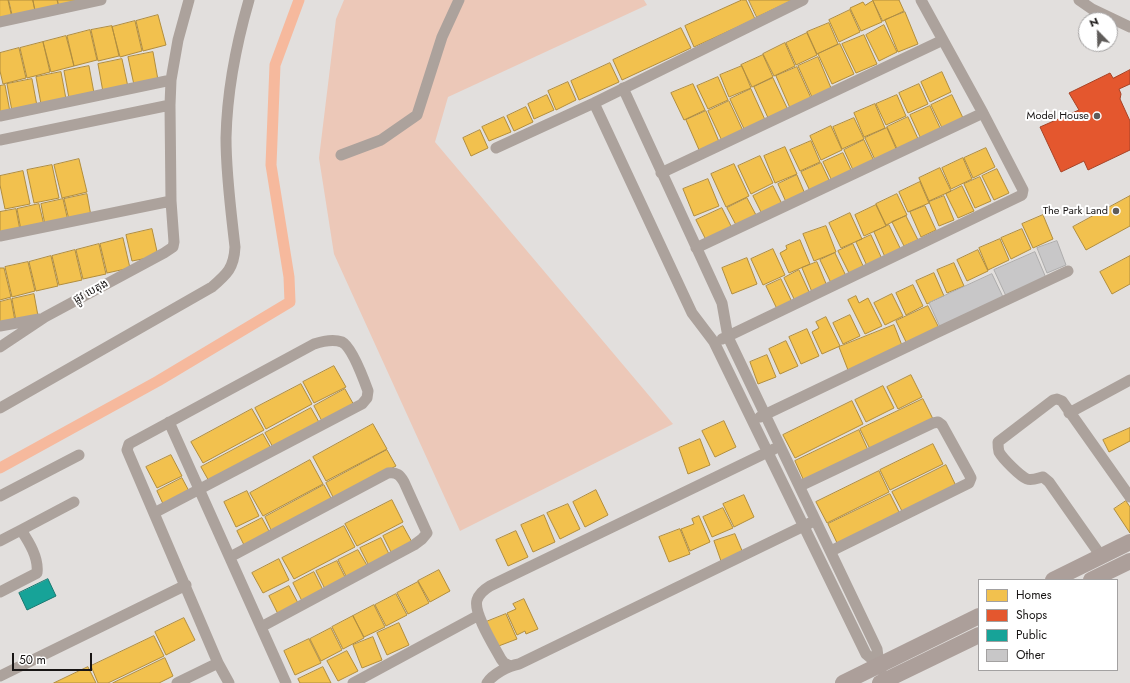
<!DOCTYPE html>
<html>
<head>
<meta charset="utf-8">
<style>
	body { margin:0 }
	#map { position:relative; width:1130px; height:683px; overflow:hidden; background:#e2dfdd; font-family:Jost,sans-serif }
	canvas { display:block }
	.legend { position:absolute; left:978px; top:579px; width:140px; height:92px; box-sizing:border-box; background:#fff; border:1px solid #a3a1a1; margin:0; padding:5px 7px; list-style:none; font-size:12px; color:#181514 }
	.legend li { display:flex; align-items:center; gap:8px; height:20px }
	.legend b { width:20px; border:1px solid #a3a1a1 }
	.north { position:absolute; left:1078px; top:12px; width:40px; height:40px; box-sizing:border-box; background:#fff; border:1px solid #a3a1a1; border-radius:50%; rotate:337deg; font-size:11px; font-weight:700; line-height:16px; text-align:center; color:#181514 }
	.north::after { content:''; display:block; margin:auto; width:14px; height:18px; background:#5f5c5a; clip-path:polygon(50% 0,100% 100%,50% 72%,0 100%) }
	.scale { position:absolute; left:12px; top:653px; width:80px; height:18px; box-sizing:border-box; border:2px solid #181514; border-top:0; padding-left:5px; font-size:12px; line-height:14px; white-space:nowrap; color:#181514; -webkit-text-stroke:3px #fff; paint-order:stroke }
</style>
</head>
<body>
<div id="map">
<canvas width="1130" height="683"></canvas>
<ul class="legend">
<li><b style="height:11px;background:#f2c14e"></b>Homes</li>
<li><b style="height:11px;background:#e4572e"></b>Shops</li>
<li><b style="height:11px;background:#17a398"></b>Public</li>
<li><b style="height:11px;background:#c8c7c8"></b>Other</li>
</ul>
<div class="north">N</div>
<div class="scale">50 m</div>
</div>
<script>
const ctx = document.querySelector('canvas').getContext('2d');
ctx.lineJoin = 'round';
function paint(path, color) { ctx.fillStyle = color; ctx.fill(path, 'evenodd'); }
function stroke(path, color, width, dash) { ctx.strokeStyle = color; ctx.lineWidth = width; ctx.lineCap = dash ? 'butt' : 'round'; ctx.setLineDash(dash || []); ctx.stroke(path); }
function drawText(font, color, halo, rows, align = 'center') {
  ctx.font = font + ' Jost,"Noto Sans Khmer",sans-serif'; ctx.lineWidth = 4; ctx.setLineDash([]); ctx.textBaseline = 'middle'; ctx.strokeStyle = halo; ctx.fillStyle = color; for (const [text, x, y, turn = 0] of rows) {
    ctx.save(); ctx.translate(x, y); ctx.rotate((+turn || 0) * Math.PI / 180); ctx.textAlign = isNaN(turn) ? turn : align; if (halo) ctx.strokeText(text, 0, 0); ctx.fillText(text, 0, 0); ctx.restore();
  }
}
paint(new Path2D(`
	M344 0H644L647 5 448 97 435 142 673 424 460 531 334 254 319 158 336 19Z`), '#ecc8b8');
const homes = new Path2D(`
	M0 0H8L12 18 0 21Z
	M9 0H33L35 12 13 17Z
	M33 0H57L59 7 36 12Z
	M58 0H82L59 7Z
	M742 0H746L755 19 694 47 685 26Z
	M749 0H793L757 17Z
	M873 0H899L904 11 883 21Z
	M873 1 882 22 861 31 850 8 863 2 865 5Z
	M850 10 860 32 839 42 829 20Z
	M905 12 918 44 898 52 885 20Z
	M158 15 166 45 143 51 136 21Z
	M135 21 142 51 120 57 112 27Z
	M829 23 838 44 817 54 807 32Z
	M884 25 897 52 879 61 866 35Z
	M112 26 119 56 98 61 91 30Z
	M681 28 691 48 622 80 613 60Z
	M90 30 97 60 74 66 67 36Z
	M807 33 817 55 796 65 786 43Z
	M864 35 877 64 856 73 842 44Z
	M66 36 74 66 51 72 43 42Z
	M43 42 50 72 27 78 20 48Z
	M785 43 795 66 774 76 763 54Z
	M840 44 854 74 832 84 818 54Z
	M19 48 26 78 3 84 0 71V53Z
	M153 52 158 80 134 85 128 57Z
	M763 55 773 77 752 87 741 65Z
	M818 57 831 88 812 97 798 66Z
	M122 59 128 87 103 92 98 64Z
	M610 63 619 82 579 100 571 81Z
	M89 66 94 93 69 98 64 71Z
	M742 66 751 88 729 97 720 75Z
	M797 67 811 98 790 108 776 76Z
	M61 72 66 99 41 104 36 77Z
	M942 72 951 92 930 102 921 82Z
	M718 77 728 100 708 109 697 86Z
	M773 78 788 110 769 120 754 87Z
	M32 79 37 106 12 111 7 84Z
	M568 82 576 100 556 110 548 91Z
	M693 84 705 110 684 120 671 93Z
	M919 84 928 104 908 113 899 93Z
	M5 85 10 112 0 114V86Z
	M751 89 766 122 745 131 730 99Z
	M547 95 554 110 534 119 528 104Z
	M897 95 906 116 886 125 876 104Z
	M952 95 964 120 943 130 931 105Z
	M729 101 744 133 723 143 708 111Z
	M875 104 885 128 864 137 854 113Z
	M930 106 941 130 921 139 910 115Z
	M526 107 533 122 514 131 507 116Z
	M706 111 720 144 700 152 686 120Z
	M504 117 511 132 489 141 482 127Z
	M908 117 919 141 898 151 887 127Z
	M854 118 864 139 842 149 833 127Z
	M831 126 842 150 821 160 810 136Z
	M887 128 898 153 876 162 865 138Z
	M480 130 488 148 471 156 463 138Z
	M864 140 874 161 853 170 844 150Z
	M811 141 820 162 800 171 790 150Z
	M785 147 797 174 775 183 764 156Z
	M986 148 995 167 973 178 964 158Z
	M843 153 852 172 832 181 823 162Z
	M760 156 773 183 751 194 738 166Z
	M963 158 972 179 951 189 942 168Z
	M79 159 87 192 62 198 54 165Z
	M821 163 830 182 810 191 801 172Z
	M734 164 749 196 726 207 711 174Z
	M52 165 59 198 34 203 27 170Z
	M940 168 951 191 929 201 919 178Z
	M997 169 1009 193 994 200 982 176Z
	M23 171 30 204 5 209 0 185V176Z
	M797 175 805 194 786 202 778 184Z
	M980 177 991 201 975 208 964 184Z
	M708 179 719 206 694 216 683 189Z
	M920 182 929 203 908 212 899 192Z
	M773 186 782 204 762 214 753 196Z
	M962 186 974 211 958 218 946 194Z
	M87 194 91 216 69 220 64 199Z
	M897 194 907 215 886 225 876 204Z
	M944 196 954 220 939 226 929 202Z
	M1130 196V226L1086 250 1073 227Z
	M747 198 756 215 736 225 727 208Z
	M63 199 68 221 45 225 41 204Z
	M39 204 44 225 21 230 17 209Z
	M876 205 886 226 864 236 855 215Z
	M925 206 936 230 921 237 910 212Z
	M722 208 732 228 706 240 696 220Z
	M16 209 20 230 0 234V212Z
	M850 213 862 239 841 248 829 223Z
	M1043 215 1053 239 1033 248 1022 224Z
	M906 216 918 240 904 246 892 222Z
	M889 225 901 250 885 257 874 232Z
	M826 226 836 252 814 261 803 234Z
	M152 229 158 256 132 261 126 235Z
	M1022 229 1031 249 1011 259 1001 238Z
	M871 235 882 259 867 266 856 242Z
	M123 238 130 268 107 273 100 244Z
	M1000 239 1009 260 988 270 979 248Z
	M800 240 810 264 789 273 780 253 787 249 786 246Z
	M99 244 106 274 83 279 76 250Z
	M853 244 864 268 850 275 838 251Z
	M773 249 785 275 763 285 751 259Z
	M75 250 82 280 59 285 52 256Z
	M978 250 988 271 967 281 957 260Z
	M835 253 846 276 831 283 820 260Z
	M51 256 58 286 36 291 29 262Z
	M1130 256V284L1112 294 1100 272Z
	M747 258 757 284 732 294 722 268Z
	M28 262 35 291 12 297 5 267Z
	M817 262 827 286 812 292 802 268Z
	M954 263 964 286 947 293 937 270Z
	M0 268H4L11 297 0 300Z
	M799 270 810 294 795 301 784 278Z
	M934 273 944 296 927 304 916 281Z
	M781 279 792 302 777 309 766 286Z
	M913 285 923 306 906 315 896 293Z
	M34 294 38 316 16 321 12 299Z
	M892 294 903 316 885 325 874 303Z
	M856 296 859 303 868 298 882 326 865 334 848 300Z
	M11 299 15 321 0 324V302Z
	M928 306 939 328 907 344 896 321Z
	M850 315 860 336 843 344 833 323Z
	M826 317 840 346 822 354 812 332 819 328 816 322Z
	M894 325 903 348 848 370 839 347Z
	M807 329 819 356 801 364 789 337Z
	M786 341 798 366 780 374 769 349Z
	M767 355 776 377 758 384 750 362Z
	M334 366 346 387 314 403 303 382Z
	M911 375 922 397 898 409 887 387Z
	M301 384 312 404 266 429 255 408Z
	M883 386 894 408 866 422 855 400Z
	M345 389 355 407 323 423 314 406Z
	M923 399 933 419 870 449 860 429Z
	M852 401 863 424 795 458 783 435Z
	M311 408 320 424 274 449 265 433Z
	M252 409 264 430 203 463 191 442Z
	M724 421 736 447 715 457 702 431Z
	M373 424 387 449 326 481 313 457Z
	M1130 428V441L1109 452 1103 440Z
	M859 430 868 450 804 481 795 461Z
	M263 434 272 450 210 483 201 467Z
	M700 439 710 465 688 474 679 448Z
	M933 444 943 464 890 490 880 470Z
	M387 450 396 466 334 499 326 483Z
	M171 455 182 476 157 488 146 467Z
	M310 460 323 484 263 516 250 493Z
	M946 465 956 486 903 513 892 492Z
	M879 471 889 492 827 523 816 502Z
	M182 478 190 493 164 506 157 491Z
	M324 485 332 500 272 532 265 517Z
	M596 490 608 515 585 527 573 502Z
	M247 491 259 516 236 527 224 502Z
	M890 494 900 514 838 545 828 524Z
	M744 495 754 517 734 527 723 504Z
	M392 500 403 522 357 546 345 524Z
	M1126 501 1130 507V533L1114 509Z
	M568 504 580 529 560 539 547 513Z
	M723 508 733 528 712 537 703 517Z
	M544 515 555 542 533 552 521 525Z
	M699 516 710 542 690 551 681 529 694 524 692 519Z
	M262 518 270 533 245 547 237 531Z
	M344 526 355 547 294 579 282 558Z
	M403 526 413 544 392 554 383 536Z
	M680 529 690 554 669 562 659 537Z
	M516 531 528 557 508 566 496 540Z
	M735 534 743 553 721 561 714 541Z
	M381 538 390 556 369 566 360 548Z
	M358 550 368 567 347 578 338 560Z
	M279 559 289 580 263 593 252 573Z
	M337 561 346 579 325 589 316 571Z
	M439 570 450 591 430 602 418 581Z
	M314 572 323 590 302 601 293 583Z
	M418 582 429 603 408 614 397 593Z
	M289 586 298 603 278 614 269 596Z
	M396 594 407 615 386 626 375 605Z
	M524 599 538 629 526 634 525 631 517 635 507 613 516 609 513 604Z
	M374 605 385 627 364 637 353 616Z
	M506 614 517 639 496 647 486 622Z
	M353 616 364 638 343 649 332 627Z
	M184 618 195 640 166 655 155 632Z
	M399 623 409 645 387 655 377 633Z
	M331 628 342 650 321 661 310 639Z
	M154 636 164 656 108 683H98L91 666Z
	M373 637 382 660 362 668 353 645Z
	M309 639 321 663 295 675 284 651Z
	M347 651 358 671 338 681 327 661Z
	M165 658 173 676 159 683H113Z
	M88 667 96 683H54Z
	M323 667 331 683H300L298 679Z`);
paint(homes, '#f2c14e');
stroke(homes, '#b18d3d', 1);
const shops = new Path2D(`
	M1130 70V84L1119 89 1121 94 1120 99 1130 121V150L1088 170 1084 161 1061 172 1040 127 1079 110 1069 93 1110 73 1113 78Z`);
paint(shops, '#e4572e');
stroke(shops, '#a74326', 1);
const public = new Path2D(`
	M48 579 56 596 27 610 19 593Z`);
paint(public, '#17a398');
stroke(public, '#177870', 1);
stroke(new Path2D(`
	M0 468 158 381 290 302 289 277 271 165 275 65 299 0`), '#f6b99d', 11);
const building = new Path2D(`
	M1057 241 1066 265 1047 273 1037 248Z
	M1035 252 1046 278 1006 296 994 270Z
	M992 274 1003 297 940 327 929 303Z`);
paint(building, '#c8c7c8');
stroke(building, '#adacac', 1);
stroke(new Path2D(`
	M1079 0 1092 9 1130 27
	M0 22 101 0
	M623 88 722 303 728 337 877 649 879 665
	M594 103 692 313 714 342 866 654 879 665 881 670
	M0 116 171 80
	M0 140 170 105
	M496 148 594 103 803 0
	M341 155 381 140 417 115 442 37 459 0
	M661 173 943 40
	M0 236 171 201
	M696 248 983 113
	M0 326 39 319
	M722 339 1022 195 1023 190 983 113 921 0
	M0 347 45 317 164 253 173 247 174 242 171 201 170 105 171 80 178 40 189 0
	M0 408 212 287C227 274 234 268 235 247 231 211 226 175 226 138 227 92 236 45 249 0
	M1069 413 1130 380
	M760 417 936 333 1068 271
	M169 422 286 683
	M800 486 933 423 938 422 942 425 969 474 971 478 969 483 831 551
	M0 496 79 455
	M154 513 362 404 367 398 368 391C364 380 352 347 342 342 334 339 323 341 314 344L129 444 127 450 218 663 229 683
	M21 530 74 502
	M0 541 21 530C29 542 39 558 37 573L0 592
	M1101 556 1049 482 1043 477C1038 478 1032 481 1027 479 1020 476 1003 459 999 452 998 448 998 446 998 442L1053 400 1057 399 1062 401 1130 497
	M230 557 388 473C397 472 400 475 404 482L427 533 422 539 414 545 261 627
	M510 666 504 663 501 659C494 646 473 613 477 600 479 594 485 589 490 586L774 449
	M0 676 186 585
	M177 683 218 663
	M353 683 479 615
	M487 683C493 674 508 666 519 664L810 523`), '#aca29c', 11);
stroke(new Path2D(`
	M1053 580 1130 542
	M1091 580 1130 561
	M843 683 979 616
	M880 683 979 635`), '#ac9f9a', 16);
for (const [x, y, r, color] of [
	[1097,116,4,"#5f5c5a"],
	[1116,211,4,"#5f5c5a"]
]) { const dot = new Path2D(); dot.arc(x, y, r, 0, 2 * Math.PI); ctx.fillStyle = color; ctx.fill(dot); stroke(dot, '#fff', 1.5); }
drawText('11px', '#181514', '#fff', [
	["Model House",1089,116],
	["The Park Land",1108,211]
], 'right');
drawText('11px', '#181514', '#fff', [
	["ផ្លូវ បេតុង",91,292,-28]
]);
</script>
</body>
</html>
